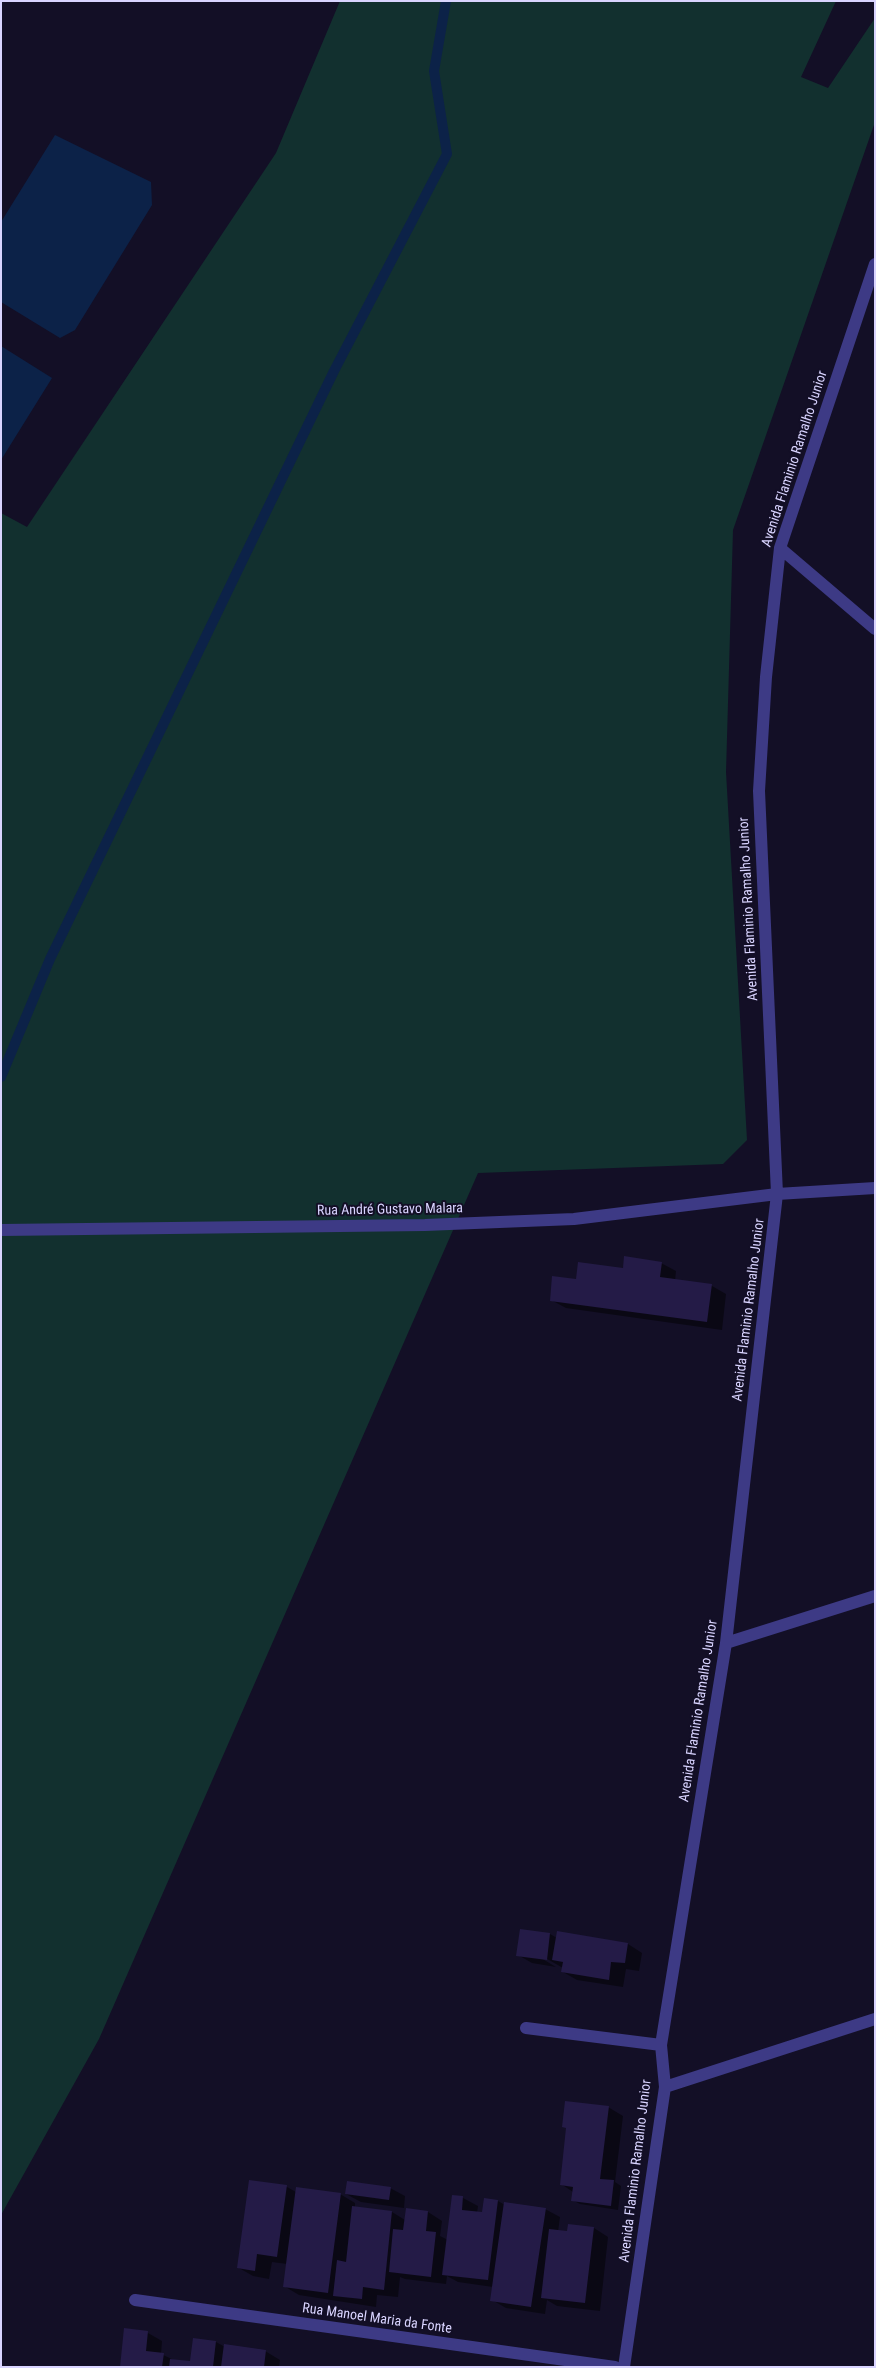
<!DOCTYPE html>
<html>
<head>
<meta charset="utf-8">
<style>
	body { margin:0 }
	#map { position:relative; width:876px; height:2368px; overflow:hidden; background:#130f26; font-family:"Roboto Condensed",sans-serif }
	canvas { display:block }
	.frame { position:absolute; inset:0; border:2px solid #d9d4ff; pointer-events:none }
</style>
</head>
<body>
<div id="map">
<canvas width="876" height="2368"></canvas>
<div class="frame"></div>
</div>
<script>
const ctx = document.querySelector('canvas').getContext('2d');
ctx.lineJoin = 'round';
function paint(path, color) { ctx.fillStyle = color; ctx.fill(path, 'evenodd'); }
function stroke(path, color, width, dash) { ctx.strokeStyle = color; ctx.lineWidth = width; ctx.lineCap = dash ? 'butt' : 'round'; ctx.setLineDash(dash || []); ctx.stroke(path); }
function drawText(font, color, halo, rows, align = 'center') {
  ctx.font = font + ' "Roboto Condensed",sans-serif'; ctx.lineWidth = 4; ctx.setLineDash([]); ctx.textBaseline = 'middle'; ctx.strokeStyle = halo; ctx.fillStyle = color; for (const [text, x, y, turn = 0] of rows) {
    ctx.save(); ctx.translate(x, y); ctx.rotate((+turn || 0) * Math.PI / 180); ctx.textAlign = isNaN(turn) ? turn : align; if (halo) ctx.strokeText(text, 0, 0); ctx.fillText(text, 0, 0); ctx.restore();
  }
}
paint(new Path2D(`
	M340 1H836L801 77 828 88 875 18V122L733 530 726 772 747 1140 723 1164 478 1173 99 2039 1 2215V513L27 527 276 153Z`), '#12302f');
paint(new Path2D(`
	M55 135 151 182 152 205 75 330 60 338 1 302V222Z
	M1 346 52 378 1 460Z`), '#0c2248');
paint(new Path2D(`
	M661 1263 676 1271 675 1281 712 1286 726 1294 722 1330 566 1308 551 1300 577 1280Z
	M521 1931 550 1934 557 1938 628 1944 642 1953 639 1971 626 1969 623 1987 577 1980 563 1972V1968L542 1956 541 1958 556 1967 532 1963 518 1955Z
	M608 2107 623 2116 615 2182 621 2186 618 2210 580 2204 572 2200 573 2192 561 2184 567 2129Z
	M251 2181 287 2187 296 2192 340 2194 355 2203V2208L392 2212 405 2220 428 2212 442 2221 440 2236 448 2240 453 2196 463 2198 478 2206 477 2213 483 2214 498 2201 505 2205 545 2209 560 2217 558 2232 569 2233 594 2228 608 2237 600 2311 557 2306 547 2300 545 2314 506 2308 492 2300 493 2287 458 2282 447 2276 446 2284 405 2279 400 2277 398 2297 377 2295 376 2307 299 2295 284 2286 287 2264 272 2262 269 2279 253 2276 239 2268Z
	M390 2188 405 2196 404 2208 361 2202 346 2194Z
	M148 2333 162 2341 161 2354 176 2361 192 2363 194 2339 216 2342 225 2347 265 2351 280 2360 279 2367H121Z`), '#0007');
stroke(new Path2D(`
	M1 1077 50 959 334 371 447 154 434 71 446 1`), '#0c2248', 10);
paint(new Path2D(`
	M624 1256 662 1262 660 1277 712 1284 707 1322 550 1301 552 1276 576 1279 578 1262 623 1268Z
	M520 1929 550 1933 547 1960 516 1956Z
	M557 1931 628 1943 625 1963 611 1962 609 1980 561 1972 563 1962 552 1960Z
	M565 2101 609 2106 600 2179 614 2180 611 2206 571 2201 573 2187 560 2185 566 2128 562 2127Z
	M249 2180 287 2185 277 2257 257 2254 255 2271 237 2268Z
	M347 2181 391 2187 389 2200 345 2194Z
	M296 2187 341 2193 328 2293 283 2287Z
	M452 2195 463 2196 462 2210 482 2212 484 2198 498 2200 488 2280 442 2275Z
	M504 2202 546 2208 531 2307 490 2301Z
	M352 2206 392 2211 384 2290 363 2287 362 2299 333 2296 337 2260 346 2262Z
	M406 2208 428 2211 426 2231 436 2232 431 2277 389 2272 393 2229 403 2230Z
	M568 2224 594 2227 585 2303 541 2298 549 2229 567 2231Z
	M124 2328 148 2331 146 2351 164 2353 162 2367H120Z
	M193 2338 216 2341 213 2367H169L170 2359 190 2361Z
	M224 2344 266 2350 264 2367H221Z`), '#241b47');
stroke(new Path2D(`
	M780 548 875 629
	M1 1230 425 1225 574 1219 777 1194 875 1188
	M726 1643 875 1596
	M526 2028 661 2045
	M665 2087 875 2019
	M135 2300 615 2367
	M624 2367 665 2087 661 2045 726 1643 777 1194 759 791 766 677 780 548 875 264`), '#3d3a85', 12);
drawText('14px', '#d9d4ff', '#130f26', [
	["Avenida Flaminio Ramalho Junior",795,459,-72],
	["Avenida Flaminio Ramalho Junior",749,909,-93],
	["Rua André Gustavo Malara",390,1210,-1],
	["Avenida Flaminio Ramalho Junior",749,1310,-83],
	["Avenida Flaminio Ramalho Junior",699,1711,-81],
	["Avenida Flaminio Ramalho Junior",636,2171,-83],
	["Rua Manoel Maria da Fonte",377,2319,8]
]);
</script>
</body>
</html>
